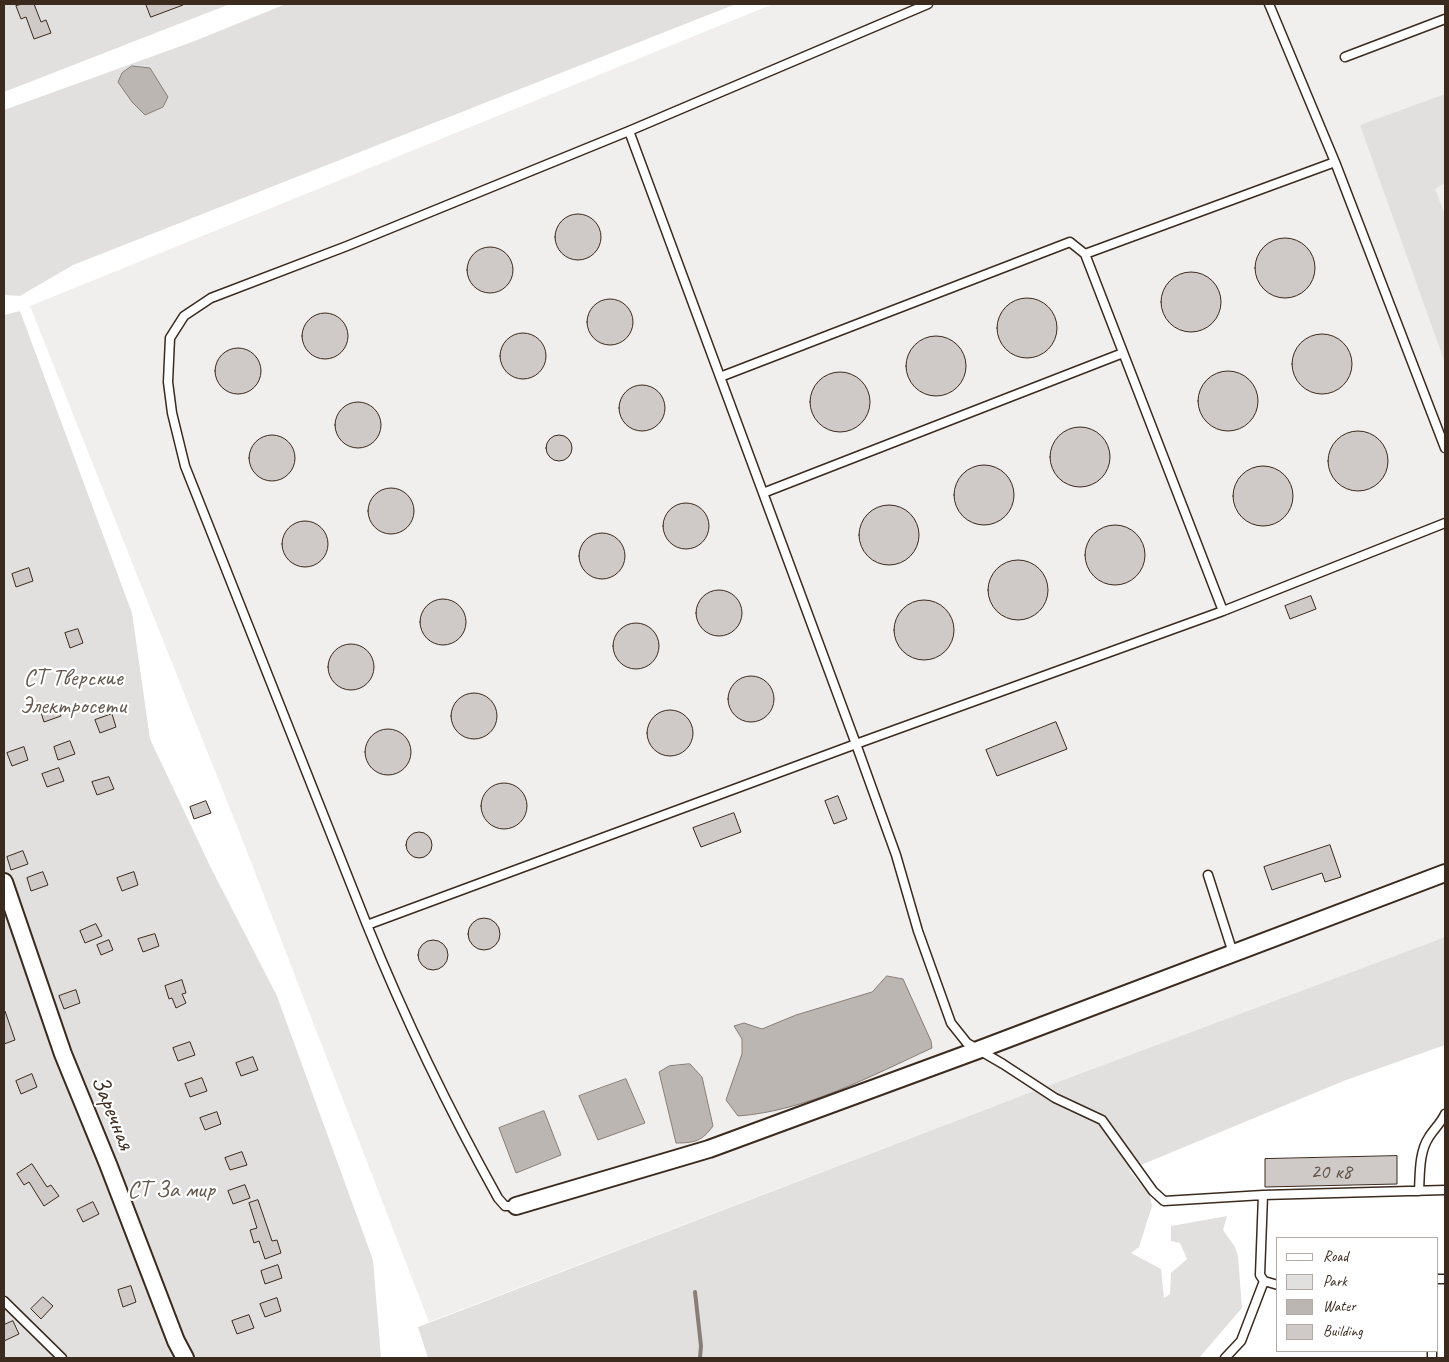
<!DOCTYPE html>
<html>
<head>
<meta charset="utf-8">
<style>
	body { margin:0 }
	#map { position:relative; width:1449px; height:1362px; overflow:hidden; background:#fff; font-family:Caveat,sans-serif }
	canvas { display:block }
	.frame { position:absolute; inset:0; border:5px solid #3b2a1e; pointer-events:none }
	.legend { position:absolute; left:1276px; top:1237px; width:162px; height:115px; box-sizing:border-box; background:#fff; border:1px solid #b1aaa5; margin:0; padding:6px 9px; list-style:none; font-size:15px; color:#3b2a1e }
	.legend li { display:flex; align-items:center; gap:10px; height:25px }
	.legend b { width:25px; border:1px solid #b1aaa5 }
</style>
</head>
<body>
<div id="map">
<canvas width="1449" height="1362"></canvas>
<div class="frame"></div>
<ul class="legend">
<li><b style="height:6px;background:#fff"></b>Road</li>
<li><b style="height:14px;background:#e2e0de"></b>Park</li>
<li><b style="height:14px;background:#bcb6b3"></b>Water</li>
<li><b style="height:14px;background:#cfcac7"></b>Building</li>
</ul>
</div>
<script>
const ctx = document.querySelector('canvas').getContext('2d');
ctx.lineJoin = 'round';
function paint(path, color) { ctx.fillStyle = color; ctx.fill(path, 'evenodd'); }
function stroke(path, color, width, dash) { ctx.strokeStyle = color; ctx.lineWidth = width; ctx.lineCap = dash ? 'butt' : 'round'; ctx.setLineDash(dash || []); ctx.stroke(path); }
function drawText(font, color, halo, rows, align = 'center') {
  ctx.font = font + ' Caveat,sans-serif'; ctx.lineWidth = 4.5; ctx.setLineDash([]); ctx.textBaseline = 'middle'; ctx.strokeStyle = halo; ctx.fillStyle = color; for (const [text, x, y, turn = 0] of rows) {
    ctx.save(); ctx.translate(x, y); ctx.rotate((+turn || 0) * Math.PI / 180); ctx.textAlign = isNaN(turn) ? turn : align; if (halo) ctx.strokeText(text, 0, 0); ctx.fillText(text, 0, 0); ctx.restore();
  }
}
paint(new Path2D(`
	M773 4H1445V937L1039 1089 429 1322 244 844 30 306Z`), '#f1efee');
paint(new Path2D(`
	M4 4H230L4 92Z
	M286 4H736L73 265 20 296 4 295V110L192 42Z
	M1445 94V183L1435 189 1445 215V363L1360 125Z
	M20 311 132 613 150 739 211 868 277 996 373 1260 381 1358H4V315Z
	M1445 937V1045L1346 1080 1129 1170 1150 1195 1152 1206 1139 1247 1131 1253 1161 1269 1164 1298 1170 1294 1171 1273 1187 1259 1180 1243 1171 1241V1226L1227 1216 1223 1230 1235 1247 1238 1256 1242 1308 1199 1358H428L418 1327 1039 1089Z`), '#e2e0de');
const water = new Path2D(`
	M132 66 150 68 168 97 163 107 145 115 132 102 118 82 122 73Z
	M887 976 903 979 931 1041 932 1048C871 1076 806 1111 738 1116L726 1100 742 1054V1039L734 1026 744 1023 762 1029 796 1015 872 992Z
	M690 1064 702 1077 713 1126C702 1141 695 1143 676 1143L659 1072 669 1066Z
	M626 1079 645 1123 598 1140 579 1096Z
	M544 1111 561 1155 516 1173 499 1128Z`);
paint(water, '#bcb6b3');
stroke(water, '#887e77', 1);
stroke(new Path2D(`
	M695 1292 701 1346 700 1358`), '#887e77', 4);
const building = new Path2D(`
	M23 4H34L41 22 46 20 51 33 34 39 26 17 21 19 16 6Z
	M146 4H183V5L151 17Z
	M555 237a23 23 0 1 1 46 0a23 23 0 1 1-46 0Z
	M1255 268a30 30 0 1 1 60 0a30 30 0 1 1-60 0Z
	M467 270a23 23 0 1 1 46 0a23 23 0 1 1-46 0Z
	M1161 302a30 30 0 1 1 60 0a30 30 0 1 1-60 0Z
	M997 328a30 30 0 1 1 60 0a30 30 0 1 1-60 0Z
	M587 322a23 23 0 1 1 46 0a23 23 0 1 1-46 0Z
	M302 336a23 23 0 1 1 46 0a23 23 0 1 1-46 0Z
	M500 356a23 23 0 1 1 46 0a23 23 0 1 1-46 0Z
	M1292 364a30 30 0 1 1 60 0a30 30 0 1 1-60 0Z
	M906 366a30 30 0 1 1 60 0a30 30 0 1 1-60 0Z
	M215 371a23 23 0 1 1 46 0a23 23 0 1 1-46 0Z
	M1198 401a30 30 0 1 1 60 0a30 30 0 1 1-60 0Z
	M810 402a30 30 0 1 1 60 0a30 30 0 1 1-60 0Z
	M619 408a23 23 0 1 1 46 0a23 23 0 1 1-46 0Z
	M335 425a23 23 0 1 1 46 0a23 23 0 1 1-46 0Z
	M1050 457a30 30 0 1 1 60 0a30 30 0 1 1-60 0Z
	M1328 461a30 30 0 1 1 60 0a30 30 0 1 1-60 0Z
	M249 458a23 23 0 1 1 46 0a23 23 0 1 1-46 0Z
	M546 448a13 13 0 1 1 26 0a13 13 0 1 1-26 0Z
	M954 495a30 30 0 1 1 60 0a30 30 0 1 1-60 0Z
	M1233 496a30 30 0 1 1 60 0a30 30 0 1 1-60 0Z
	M368 511a23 23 0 1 1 46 0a23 23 0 1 1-46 0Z
	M663 526a23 23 0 1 1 46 0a23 23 0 1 1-46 0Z
	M859 535a30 30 0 1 1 60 0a30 30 0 1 1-60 0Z
	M282 544a23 23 0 1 1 46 0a23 23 0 1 1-46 0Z
	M1085 555a30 30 0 1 1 60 0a30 30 0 1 1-60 0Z
	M579 556a23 23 0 1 1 46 0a23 23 0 1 1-46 0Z
	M988 590a30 30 0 1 1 60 0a30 30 0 1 1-60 0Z
	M29 568 33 581 16 587 12 574Z
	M696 613a23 23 0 1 1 46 0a23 23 0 1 1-46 0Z
	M1311 596 1316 609 1290 619 1285 606Z
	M420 622a23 23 0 1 1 46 0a23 23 0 1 1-46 0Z
	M894 630a30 30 0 1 1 60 0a30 30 0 1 1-60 0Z
	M613 646a23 23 0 1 1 46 0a23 23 0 1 1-46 0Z
	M78 629 83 643 70 648 65 633Z
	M328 667a23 23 0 1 1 46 0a23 23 0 1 1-46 0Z
	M728 699a23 23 0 1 1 46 0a23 23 0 1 1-46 0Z
	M451 716a23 23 0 1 1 46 0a23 23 0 1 1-46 0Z
	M56 703 61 716 44 722 40 709Z
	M647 733a23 23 0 1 1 46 0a23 23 0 1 1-46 0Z
	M112 714 116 727 100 733 95 720Z
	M1056 722 1067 749 997 776 986 750Z
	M365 752a23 23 0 1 1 46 0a23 23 0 1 1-46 0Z
	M70 741 75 754 58 760 54 747Z
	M24 747 28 760 12 766 7 753Z
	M59 768 64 781 47 787 42 774Z
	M109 777 114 789 97 795 92 782Z
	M481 806a23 23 0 1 1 46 0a23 23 0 1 1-46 0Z
	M838 796 847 819 834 824 825 801Z
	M206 801 211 813 194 819 190 807Z
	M734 813 741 832 701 847 693 828Z
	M406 845a13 13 0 1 1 26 0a13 13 0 1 1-26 0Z
	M1330 845 1341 877 1325 882 1322 873 1272 890 1264 867Z
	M23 851 28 864 11 870 7 857Z
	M43 872 48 885 31 891 27 878Z
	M134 872 138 885 122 891 117 878Z
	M468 934a16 16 0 1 1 32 0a16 16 0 1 1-32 0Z
	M96 924 102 936 85 943 80 931Z
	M155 934 159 946 143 952 138 939Z
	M418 955a15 15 0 1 1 30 0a15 15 0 1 1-30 0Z
	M109 940 113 950 101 955 97 945Z
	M182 980 186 993 182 994 186 1003 176 1008 172 998 169 999 165 986Z
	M76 990 80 1003 64 1009 59 996Z
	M4 1011H5L15 1040 4 1044Z
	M190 1042 195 1055 178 1061 173 1048Z
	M253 1057 258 1070 241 1076 236 1063Z
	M32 1074 37 1087 21 1094 16 1081Z
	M202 1078 207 1091 190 1097 185 1084Z
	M217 1112 221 1124 205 1130 200 1118Z
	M242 1152 247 1165 230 1170 225 1158Z
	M1397 1156V1184L1265 1187V1159Z
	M32 1164 47 1187 51 1185 59 1196 44 1206 29 1182 24 1185 17 1174Z
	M245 1185 250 1198 233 1204 228 1191Z
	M258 1200 272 1241 277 1240 281 1253 265 1259 259 1241 254 1243 250 1230 257 1228 249 1203Z
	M93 1202 99 1214 83 1222 77 1210Z
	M278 1265 282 1278 265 1284 261 1271Z
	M131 1286 136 1302 123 1307 118 1290Z
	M43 1297 53 1306 41 1319 31 1309Z
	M277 1298 281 1311 265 1317 260 1304Z
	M249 1315 254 1328 237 1334 232 1321Z
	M13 1321 19 1334 4 1341V1325Z`);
paint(building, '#cfcac7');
stroke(building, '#3b2a1e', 1);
const lane = new Path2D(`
	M928 4 629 131 347 246 211 298 184 316 170 338 168 382 172 413 185 466 367 925 856 744 1223 611 1445 523
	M1269 4 1335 162
	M1345 57 1445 19
	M629 131 856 744 896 855 918 931 951 1023 967 1043 1003 1064 1055 1098 1102 1120 1153 1191 1164 1201 1263 1195 1445 1190
	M1085 254 1223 611
	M720 377 1070 242 1085 254 1335 162 1445 448
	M763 493 1123 353
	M1208 875 1233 953
	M367 925C405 1019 449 1110 498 1198L505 1206H516
	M1419 1191C1420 1173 1419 1152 1429 1137 1434 1129 1441 1123 1445 1114
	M1263 1195 1260 1275 1264 1281 1278 1285
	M1438 1279H1445
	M4 1301 62 1358
	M1432 1351V1358
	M1225 1358 1241 1341 1264 1281`);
const street = new Path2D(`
	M4 882 63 1054 108 1164 176 1341 185 1358
	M516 1206 709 1149 978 1050 1445 873`);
stroke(lane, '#3b2a1e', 11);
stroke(street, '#3b2a1e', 20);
stroke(lane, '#fff', 8);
stroke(street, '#fff', 16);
drawText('21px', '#605248', null, [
	["20 к8",1331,1172]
]);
drawText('24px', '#65584e', '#fff', [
	["СТ Тверские",73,679],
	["Электросети",73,707],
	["СТ За мир",171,1191]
]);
drawText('24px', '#3b2a1e', '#fff', [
	["Заречная",112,1113,68]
]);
</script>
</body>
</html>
